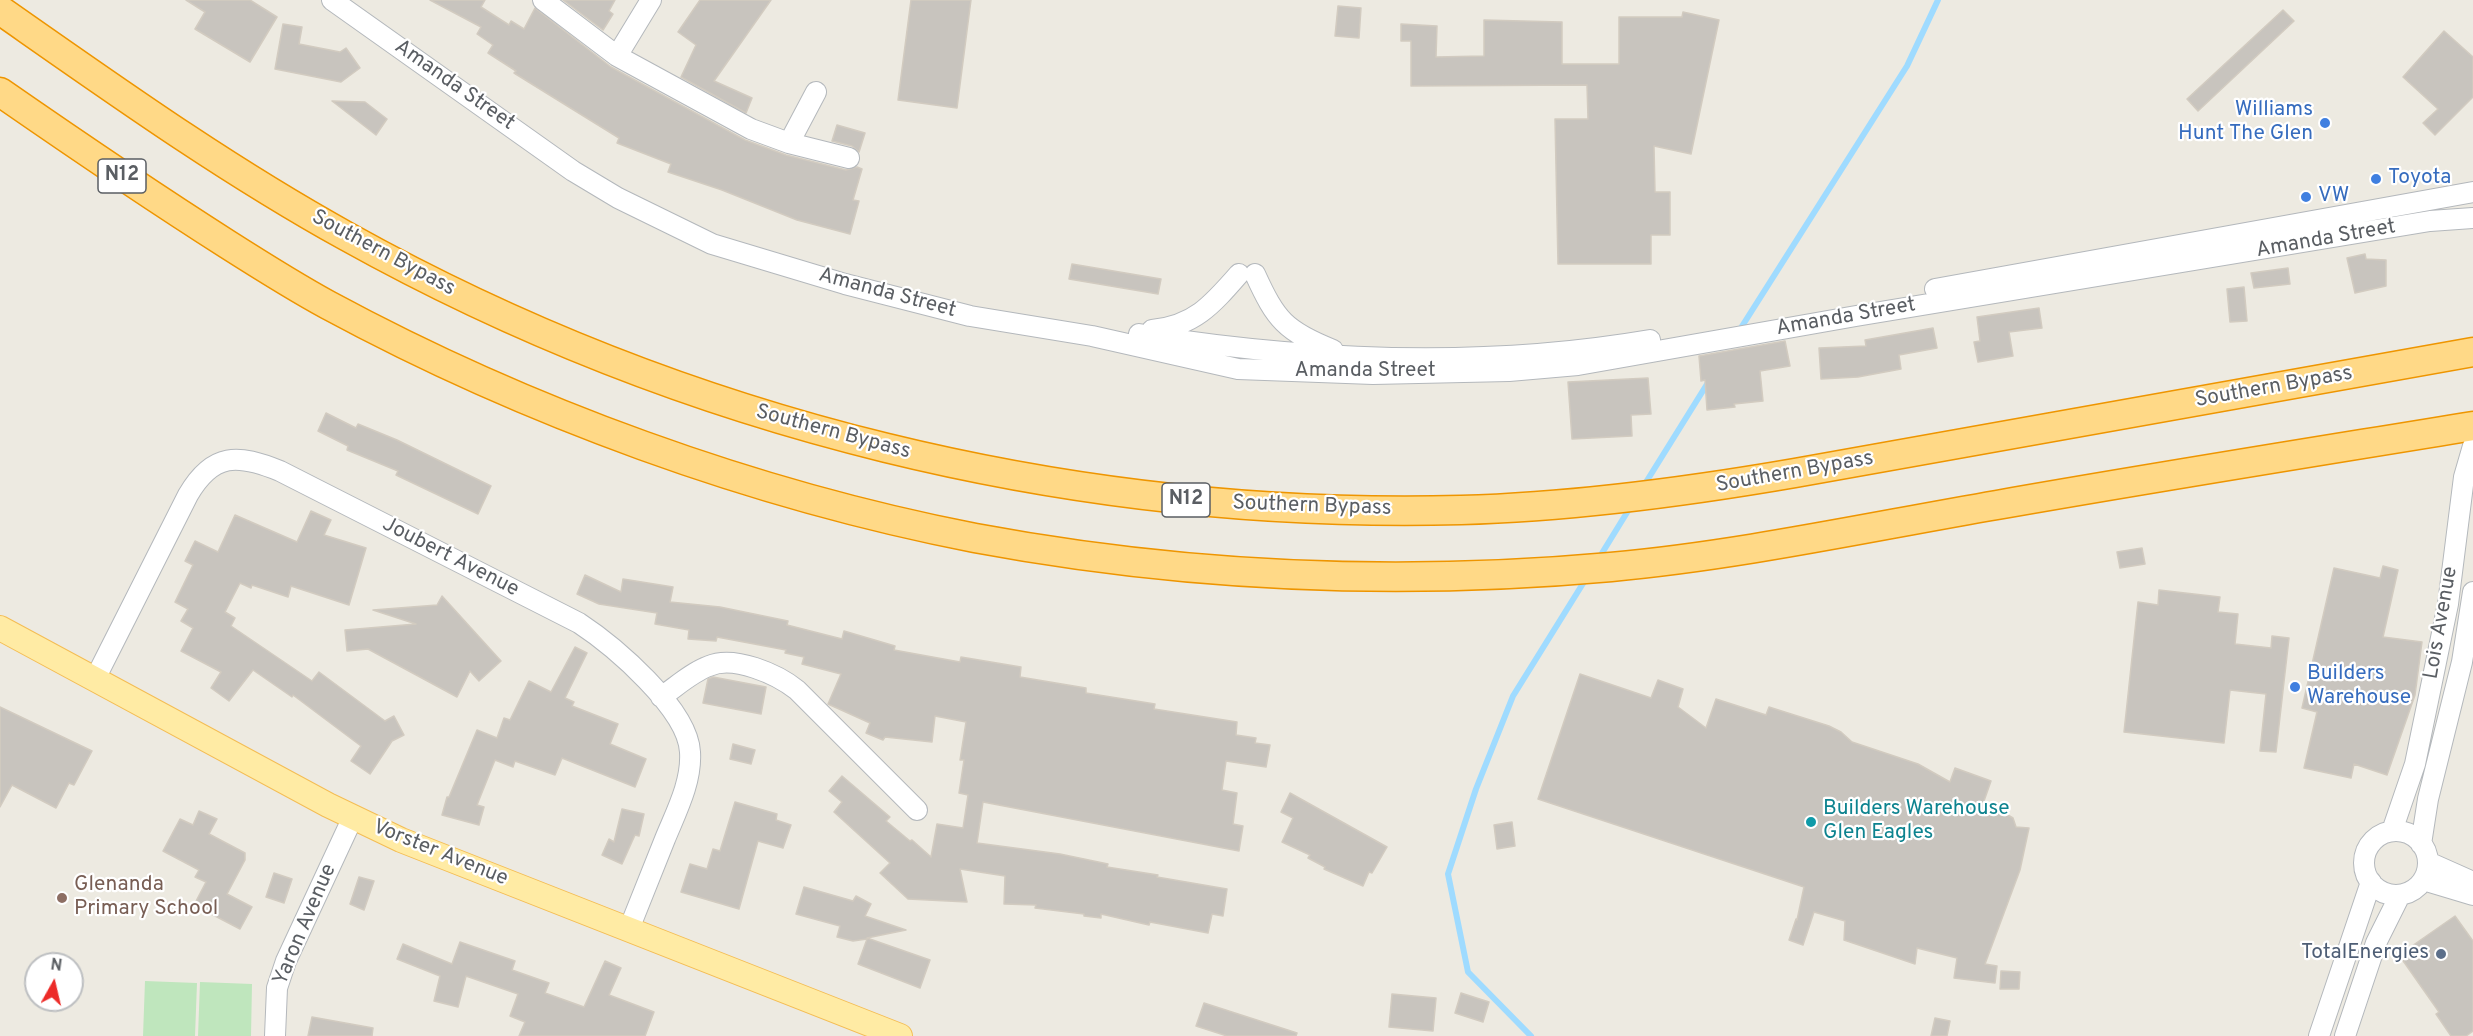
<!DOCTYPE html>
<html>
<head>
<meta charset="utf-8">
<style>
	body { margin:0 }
	#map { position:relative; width:2473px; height:1036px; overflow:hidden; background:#edeae1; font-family:Overpass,sans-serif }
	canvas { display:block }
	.north { position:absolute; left:24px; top:952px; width:60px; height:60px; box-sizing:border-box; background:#fff; border:2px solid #bdbfc1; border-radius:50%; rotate:8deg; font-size:16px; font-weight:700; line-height:24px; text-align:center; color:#5a5e63 }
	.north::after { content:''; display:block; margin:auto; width:21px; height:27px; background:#ec2b28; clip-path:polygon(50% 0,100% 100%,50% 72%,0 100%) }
</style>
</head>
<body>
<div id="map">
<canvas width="2473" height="1036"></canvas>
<div class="north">N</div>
</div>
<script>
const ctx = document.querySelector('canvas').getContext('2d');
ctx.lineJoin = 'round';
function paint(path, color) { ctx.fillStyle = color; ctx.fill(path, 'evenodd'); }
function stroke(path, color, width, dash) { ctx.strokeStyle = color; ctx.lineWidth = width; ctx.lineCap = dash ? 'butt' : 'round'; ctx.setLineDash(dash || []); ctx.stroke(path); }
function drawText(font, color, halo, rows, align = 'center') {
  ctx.font = font + ' Overpass,sans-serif'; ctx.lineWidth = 4.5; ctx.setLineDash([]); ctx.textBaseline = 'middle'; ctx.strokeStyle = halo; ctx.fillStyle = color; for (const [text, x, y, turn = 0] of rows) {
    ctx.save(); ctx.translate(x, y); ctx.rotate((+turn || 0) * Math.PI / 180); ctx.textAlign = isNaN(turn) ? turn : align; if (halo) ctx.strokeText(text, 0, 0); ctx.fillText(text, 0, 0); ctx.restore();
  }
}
paint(new Path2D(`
	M145 981 197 983 195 1036H143Z
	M200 982 252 984 251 1036H198Z`), '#bfe6bd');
stroke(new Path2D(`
	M1739 331 1907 66 1938 0
	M1643 487 1709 381
	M1599 558 1631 506
	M1531 1036 1468 972 1448 874 1476 789 1513 696 1587 577`), '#9fdbff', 6);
const building = new Path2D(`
	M186 0H250L277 17 250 62 195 29 205 12Z
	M430 0H485L481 7 509 25 511 21 524 29 535 8 611 67 745 140 786 155 846 170 857 167 862 169 853 200 859 201 850 234 797 220 722 190 668 172 671 164 617 143 619 138 514 73 516 71 488 53 493 45 477 34 481 27Z
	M563 0H615L609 11 613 14 603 30Z
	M700 0H771L714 81 752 98 746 113 681 77 696 45 678 32Z
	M911 0H971L957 108 898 100Z
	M1338 6 1361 8 1359 38 1335 36Z
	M2283 10 2294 21 2198 111 2187 99Z
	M1683 12 1719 20 1691 154 1654 146 1655 192H1670V235H1651V264H1558L1555 119H1588L1587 85 1411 86V41H1401V24L1437 26 1436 57 1484 56V20L1562 22V64H1619V17H1682Z
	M283 24 302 27 299 44 340 52 346 48 360 68 341 82 275 69Z
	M2444 31 2473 57V97L2435 135 2423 123 2438 109 2403 77Z
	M332 101 365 102 387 119 376 135Z
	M837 125 865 133 859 152 852 146 832 141Z
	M2365 254 2366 259 2386 260V286L2355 293 2347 258Z
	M1072 264 1161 279 1158 294 1069 279Z
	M2288 268 2290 284 2254 288 2251 273Z
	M2244 287 2247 321 2230 322 2227 289Z
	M2039 308 2042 328 2009 332 2013 356 1978 362 1974 342 1980 341 1977 317Z
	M1933 328 1937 348 1899 355 1901 369 1858 377 1821 379 1819 348 1866 346 1865 340Z
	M1785 341 1790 366 1760 371 1763 401 1734 404 1735 407 1707 410 1705 380 1701 381 1699 356Z
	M1648 378 1651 414 1631 415 1632 436 1572 439 1568 382Z
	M326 413 356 428 358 424 397 440 491 486 478 514 396 475 398 471 347 450 348 446 318 431Z
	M311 511 331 520 324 535 366 548 349 605 291 586 288 597 252 585 251 588 240 583 225 612 235 618 231 626 312 681 319 672 385 721 394 716 404 735 392 741 370 774 351 761 361 746 293 695 292 697 253 670 229 701 211 688 221 672 181 651 193 628 181 621 188 609 175 602 193 565 185 561 195 541 218 552 235 515 297 542Z
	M2142 548 2145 564 2120 568 2117 552Z
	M2383 566 2398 570 2383 637 2422 642 2415 695 2387 775 2354 764 2351 778 2304 768 2317 712 2302 708 2334 568 2380 578Z
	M585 575 621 592 623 579 673 587 670 602 720 607 788 621 787 625 842 639 844 631 895 646 894 650 960 662 961 657 1021 667 1020 677 1086 688V693L1155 704 1154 709 1237 722 1236 735 1256 738 1255 743 1270 745 1266 767 1226 761 1222 790 1237 793 1233 824 1243 826 1239 851 983 802 977 843 1060 854 1108 864 1107 867 1158 875 1157 877 1227 889 1223 916 1212 914 1208 933 1150 922 1149 925 1101 914V918L1084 916V914L1035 908 1036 905 1004 904 1005 876 960 869 967 902 908 899 880 873 890 863 834 812 842 802 829 791 842 776 890 817 886 821 910 841 912 840 931 857 937 824 963 828 968 795 959 793 964 760H960L966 722 935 716 932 742 885 737 883 740 866 733 870 723 828 704 841 674 802 664 804 657 785 653 786 650 717 637 716 641 688 639 689 630 655 624 657 613 599 604 577 594Z
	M2159 590 2220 597 2218 612 2238 614 2235 644 2271 648 2272 636 2289 638 2276 752 2260 751 2266 694 2230 690 2224 743 2124 732 2138 602 2158 605Z
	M442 596 501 661 479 681 470 671 457 697 368 649 347 651 345 630 416 624 373 610 437 605Z
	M575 647 587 653 565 698 574 702 572 706 618 724 610 744 646 759 635 787 562 758 555 775 515 761 513 767 495 760 477 805 484 807 479 825 442 815 447 797H449L477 730 497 738 504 718 510 720 529 681 551 692Z
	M1580 674 1651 698 1658 680 1683 689 1678 707 1706 728 1716 699 1766 715 1769 707 1829 726 1841 732 1852 742 1918 764 1950 782 1955 768 1991 781 1984 801 2013 818 2016 827 2029 828 2020 870 1985 964 1997 966 1995 983 1954 978 1957 958 1917 948 1915 964 1844 940 1845 921 1814 912 1803 945 1789 940 1796 919 1797 920 1804 887 1538 799Z
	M713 677 766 687 761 714 703 703 708 679Z
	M0 707 92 751 74 785 69 783 56 808 12 785 0 807Z
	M733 744 755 750 751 764 730 759Z
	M1290 793 1387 847 1372 873 1369 872 1363 886 1324 869 1325 867 1308 858 1310 855 1282 842 1293 818 1281 812Z
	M735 802 777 814 776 820 791 825 783 848 758 841 739 909 681 892 690 864 707 869 713 849 720 851Z
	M622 809 644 814 639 836 635 835 622 864 602 855 609 839 614 842Z
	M199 811 217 819 209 834 245 853V860L227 894 252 907 240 929 194 905 206 882 195 877 199 870 163 851 180 819 193 825Z
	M1512 822 1515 846 1497 849 1494 825Z
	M274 873 292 879 284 903 266 897Z
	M359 877 374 881 364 910 350 904Z
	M804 887 853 901 856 896 871 904 865 916 906 930 867 938 930 960 920 988 858 964 867 939 853 941 837 937 840 926 796 914Z
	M2455 916 2473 941V1031L2466 1036H2451L2436 1014 2439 1012 2399 955Z
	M460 942 515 961 512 970 549 983 545 993 584 1007 605 961 621 968 609 995 654 1012 645 1036H519L525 1022 510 1016 518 994 466 976 458 1007 434 1001 440 976 397 959 403 944 452 964Z
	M2001 971 2020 972 2019 989H2000Z
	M1461 993 1489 1002 1483 1022 1455 1013Z
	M1392 994 1436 998 1433 1031 1389 1027Z
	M1204 1003 1297 1033 1296 1036H1227L1196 1026Z
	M312 1017 373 1028 372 1036H308Z
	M1935 1018 1950 1021 1947 1036H1931Z`);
paint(building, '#c8c4be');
stroke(building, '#d2cbc0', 1.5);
const minor = new Path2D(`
	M332 0 573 171 618 198 712 244 845 284 970 316 1092 336 1238 369 1373 374 1509 371 1578 365 1856 316 2430 221 2473 218
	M543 0 617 56
	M651 0 617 56 751 129 789 143 849 158
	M789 143 816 92
	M1255 274C1276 320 1285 331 1333 350
	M1935 289 2473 192
	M1152 330C1194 326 1212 305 1239 274
	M1139 334C1308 361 1480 369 1650 340
	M95 679 188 495C213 452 238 454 280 471L579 623C614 646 688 709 690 752 692 782 676 812 665 839 653 869 641 899 629 929
	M661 697C676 687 692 672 709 666 734 655 777 674 797 690L917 810
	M2392 831 2415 764 2448 604 2464 477 2473 446
	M2364 863a32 32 0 1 1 64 0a32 32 0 1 1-64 0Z
	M2421 844 2428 799 2462 662 2473 592
	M2428 862 2473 882
	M2423 880 2473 895
	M275 1036 277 988 286 961 353 817
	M2319 1036 2371 882
	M2345 1036 2376 943 2400 895`);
const major = new Path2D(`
	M0 628 328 805 401 840 900 1036`);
const highway = new Path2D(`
	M0 10C113 89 225 169 346 236 685 425 1073 520 1461 510 1574 507 1685 492 1795 473L2473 352
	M0 92C75 144 150 195 227 244 260 265 293 286 328 305 526 412 754 495 975 538 1184 577 1400 586 1611 567 1741 555 1869 527 1997 505 2156 477 2314 452 2473 426`);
stroke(minor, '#b4b8bc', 22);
stroke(major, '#f4bd54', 26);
stroke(highway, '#ee9500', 31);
stroke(minor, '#fff', 20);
stroke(major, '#ffeba4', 24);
stroke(highway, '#ffd987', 28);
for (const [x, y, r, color] of [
	[2325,123,6,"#3f7fe0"],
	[2376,179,6,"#3f7fe0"],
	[2306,197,6,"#3f7fe0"],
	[2295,687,6,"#3f7fe0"],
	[1811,822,6,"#0f9aa8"],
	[62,898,6,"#8d6e63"],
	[2441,954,6,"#5c6f8a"]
]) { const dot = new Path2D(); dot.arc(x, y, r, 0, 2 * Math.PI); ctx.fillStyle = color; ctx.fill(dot); stroke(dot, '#fff', 2); }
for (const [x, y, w] of [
	[122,176,48],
	[1186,500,48]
]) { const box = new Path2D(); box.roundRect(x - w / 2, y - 17, w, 34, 4.5); ctx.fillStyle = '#fff'; ctx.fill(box); stroke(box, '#5a5e63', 1.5); }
drawText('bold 20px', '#5a5e63', null, [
	["N12",122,176],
	["N12",1186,500]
]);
drawText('21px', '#5a5e63', '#fff', [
	["Amanda Street",454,86,35],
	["Amanda Street",2326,240,-10],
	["Southern Bypass",383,254,28],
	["Amanda Street",887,294,15],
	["Amanda Street",1846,318,-10],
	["Amanda Street",1365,372],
	["Southern Bypass",2274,388,-10],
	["Southern Bypass",833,433,15],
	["Southern Bypass",1795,473,-10],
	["Southern Bypass",1312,507,2],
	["Joubert Avenue",450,558,27],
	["Lois Avenue",2442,623,-80],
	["Vorster Avenue",440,854,22],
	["Yaron Avenue",306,925,-67]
]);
drawText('21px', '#366cbe', '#fff', [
	["Williams",2313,111,"right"],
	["Hunt The Glen",2313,135,"right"],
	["Toyota",2388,179],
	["VW",2318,197],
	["Builders",2307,675],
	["Warehouse",2307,699]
], 'left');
drawText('21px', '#0d838f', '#fff', [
	["Builders Warehouse",1823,810],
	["Glen Eagles",1823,834]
], 'left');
drawText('21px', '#785e54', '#fff', [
	["Glenanda",74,886],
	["Primary School",74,910]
], 'left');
drawText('21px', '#4e5e75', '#fff', [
	["TotalEnergies",2429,954]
], 'right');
</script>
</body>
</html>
